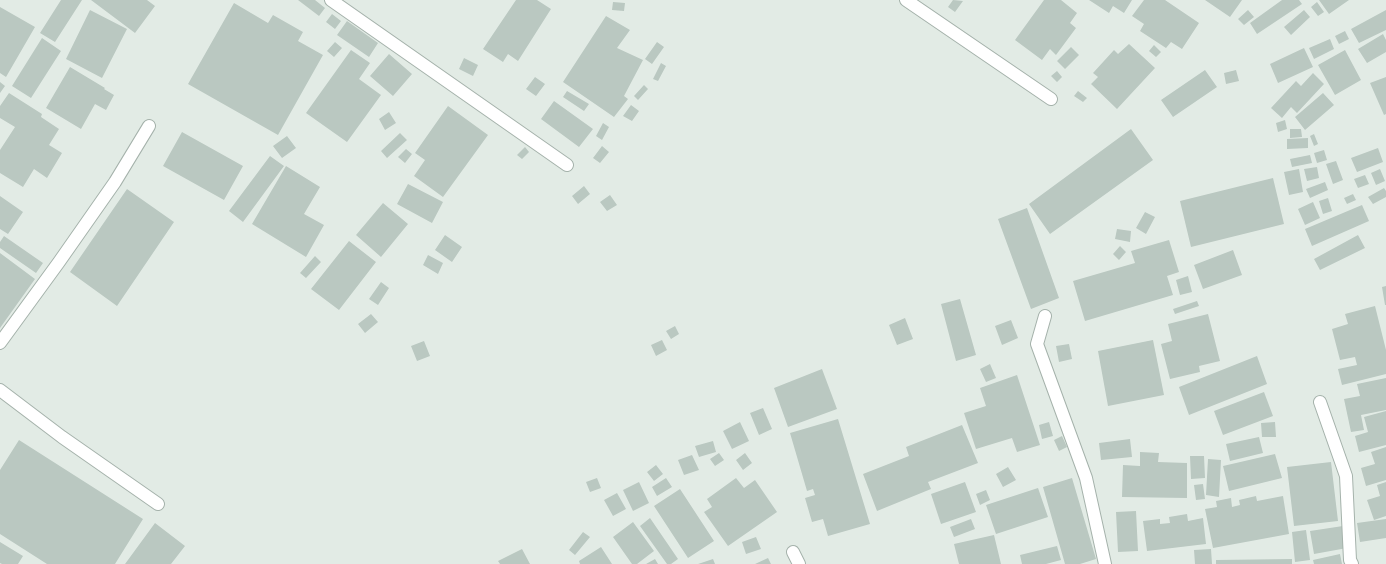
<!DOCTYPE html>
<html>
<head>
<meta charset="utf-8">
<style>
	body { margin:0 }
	canvas { display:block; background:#e2ebe5 }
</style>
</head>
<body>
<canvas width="1386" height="564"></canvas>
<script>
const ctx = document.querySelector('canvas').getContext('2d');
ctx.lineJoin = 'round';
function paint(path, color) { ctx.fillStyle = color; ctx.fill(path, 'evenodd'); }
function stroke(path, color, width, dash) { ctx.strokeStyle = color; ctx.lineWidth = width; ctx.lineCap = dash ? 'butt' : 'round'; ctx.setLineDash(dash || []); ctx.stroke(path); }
paint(new Path2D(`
	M61 0H82L55 42 40 33Z
	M91 0H147L155 6 135 33Z
	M298 0H315L325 8 319 16Z
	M516 0H537L551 9 518 61 508 54 503 62 483 49Z
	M953 0 963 1 955 12 948 7Z
	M1044 0H1061L1077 13 1070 23 1076 28 1056 55 1050 49 1042 60 1015 40Z
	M1089 0H1132L1124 13 1113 6 1109 13Z
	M1144 0H1165L1199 23 1182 49 1171 42 1166 48 1140 31 1144 24 1132 16Z
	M1205 0H1242L1230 17Z
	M1282 0H1299L1302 4 1257 34 1250 23Z
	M1319 0H1349L1329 14Z
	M613 2 625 3 624 11 612 10Z
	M1317 2 1324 12 1318 16 1311 7Z
	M234 3 268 23 273 15 303 32 298 41 323 55 278 135 188 84Z
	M0 7 35 27 6 77 0 73Z
	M90 10 127 29 102 78 66 59Z
	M1248 10 1254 17 1244 25 1238 19Z
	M1304 10 1310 17 1291 35 1284 27Z
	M1386 10V30L1359 43 1351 29Z
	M332 14 341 21 335 29 326 22Z
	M606 16 630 30 617 48 643 60 624 96 628 99 614 117 563 82Z
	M347 21 378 43 369 57 337 35Z
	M1345 31 1349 39 1339 44 1335 36Z
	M1383 34 1386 40V52L1367 63 1358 49Z
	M42 38 61 51 31 98 12 86Z
	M1330 39 1334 49 1314 59 1309 48Z
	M335 42 342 48 334 57 327 51Z
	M657 42 664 47 652 64 645 59Z
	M1129 44 1155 68 1117 109 1091 84 1098 77 1093 73 1114 50 1118 54Z
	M1154 45 1161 52 1156 57 1149 51Z
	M1071 47 1079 55 1065 69 1057 61Z
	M1304 48 1313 67 1278 83 1270 64Z
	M351 50 370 63 359 79 381 95 347 142 306 113Z
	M1345 50 1361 80 1335 95 1318 65Z
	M389 54 412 74 393 96 370 76Z
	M464 58 478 65 473 76 459 69Z
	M661 63 666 66 658 81 653 79Z
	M70 67 105 88 104 89 114 95 106 110 95 104 81 129 46 108Z
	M1205 70 1217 87 1173 117 1161 100Z
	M1236 70 1239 81 1226 84 1224 73Z
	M1057 71 1062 77 1057 82 1051 76Z
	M1313 73 1324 84 1297 113 1291 107 1282 118 1271 108 1296 81 1301 86Z
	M535 77 545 84 536 96 526 89Z
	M1386 77V114L1384 115 1370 83Z
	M0 82 5 86 0 93Z
	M644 85 648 89 638 100 634 96Z
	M567 91 589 104 584 111 563 97Z
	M1078 91 1087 98 1083 102 1074 96Z
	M9 93 42 114 41 117 59 129 49 145 62 153 47 178 34 169 23 187 0 173V150L15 127 0 118V106Z
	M1323 93 1334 105 1305 130 1295 117Z
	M554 101 593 129 579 147 541 119Z
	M631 105 639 111 632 121 623 116Z
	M448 106 488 135 443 197 414 176 425 160 415 153Z
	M389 112 396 123 385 130 379 119Z
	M1285 120 1287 129 1278 132 1276 123Z
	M603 123 609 127 602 140 596 136Z
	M1131 129 1153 160 1050 234 1029 204Z
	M1290 129H1301L1302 137 1290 138Z
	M182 132 243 166 224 200 163 166Z
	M400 133 407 140 387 158 381 151Z
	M1314 134 1318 144 1314 146 1310 136Z
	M287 136 296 148 282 158 273 146Z
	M1308 138V148L1287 149V139Z
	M602 146 609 152 600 163 593 158Z
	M525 147 529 152 522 159 517 155Z
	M1378 148 1383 162 1357 172 1351 158Z
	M406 149 412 154 405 163 398 157Z
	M1324 150 1327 160 1317 163 1314 153Z
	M1310 155 1312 163 1292 167 1290 159Z
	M270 156 284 166 243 222 229 211Z
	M1336 161 1343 180 1333 184 1326 164Z
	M286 166 320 187 304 214 324 225 306 257 252 224Z
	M1317 167 1319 178 1307 181 1304 169Z
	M1299 169 1303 192 1289 195 1284 172Z
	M1380 169 1385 181 1376 185 1371 173Z
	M1365 175 1369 184 1358 188 1354 179Z
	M1273 178 1284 224 1191 247 1180 201Z
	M1325 182 1328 190 1310 198 1306 189Z
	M408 184 443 202 432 223 397 204Z
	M584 186 590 194 578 204 572 196Z
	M1384 188 1386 191V197L1373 204 1368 197Z
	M127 189 174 222 117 306 70 272Z
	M1353 194 1356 200 1347 204 1344 198Z
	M610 195 617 205 607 211 600 202Z
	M0 196 23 212 8 234 0 229Z
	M1328 198 1332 211 1323 214 1319 201Z
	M1313 202 1320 218 1305 225 1298 209Z
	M383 203 408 224 381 257 356 235Z
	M1362 205 1369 221 1312 246 1305 229Z
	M1027 208 1059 298 1031 309 998 219Z
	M1145 212 1155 217 1146 234 1136 228Z
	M1117 229 1131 231 1130 242 1115 239Z
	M445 235 462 247 452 262 435 250Z
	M1358 235 1365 248 1320 270 1314 259Z
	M4 236 43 263 36 273 0 248V242Z
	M1169 240 1179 272 1167 276 1173 295 1085 321 1073 281 1135 263 1131 251Z
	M349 241 376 262 339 310 311 289Z
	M1120 246 1126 252 1119 260 1113 254Z
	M1233 250 1242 275 1203 289 1194 265Z
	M0 253 35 279 0 328Z
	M428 255 443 263 438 274 423 265Z
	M315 256 321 262 306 278 300 273Z
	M1188 276 1192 292 1180 295 1176 280Z
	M381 282 389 288 378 305 369 299Z
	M1386 286V305H1385L1382 287Z
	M960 299 976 355 956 361 941 304Z
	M1197 301 1199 306 1175 314 1173 309Z
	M1375 306 1386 350V374L1342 385 1338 369 1357 365 1355 357 1340 360 1332 329 1348 324 1345 314Z
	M371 314 378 322 365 333 358 324Z
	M1208 314 1220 361 1199 366 1200 372 1170 379 1161 344 1172 341 1168 324Z
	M905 318 913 339 897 345 889 325Z
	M1011 320 1018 338 1002 345 995 326Z
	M675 326 679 334 671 339 666 331Z
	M662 340 667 350 656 356 651 345Z
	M1153 340 1164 395 1108 406 1098 351Z
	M424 341 430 356 417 361 411 346Z
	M1069 344 1072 359 1059 362 1056 346Z
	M1257 356 1267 384 1189 415 1179 387Z
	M990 364 996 378 986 382 980 369Z
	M822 369 837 409 788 427 774 388Z
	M1017 375 1040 445 1017 452 1012 438 976 449 964 413 986 406 980 388Z
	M1386 378V410L1361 415 1364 430 1351 432 1344 399 1360 396 1357 384Z
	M1264 392 1273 416 1223 435 1214 411Z
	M763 408 772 429 759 435 750 413Z
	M1386 411V445L1359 452 1355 436 1368 432 1364 417Z
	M838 419 870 524 828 536 823 519 812 522 805 498 815 495 813 489 807 491 790 433Z
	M740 422 749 441 732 449 723 431Z
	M1049 422 1053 436 1042 439 1039 425Z
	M1275 422 1276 437H1262L1261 423Z
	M962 425 978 463 928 482 931 489 877 511 863 474 909 456 906 447Z
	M1062 436 1067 447 1059 451 1054 440Z
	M1259 437 1263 453 1230 461 1226 444Z
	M1130 439 1132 457 1101 460 1099 443Z
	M19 440 143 519 115 564H47L0 534V470Z
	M713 441 716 452 699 457 695 446Z
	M1386 447V480L1366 486 1361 468 1375 464 1371 452Z
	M1140 452 1159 453 1158 462 1187 463V498L1122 497 1123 465 1140 466Z
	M719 453 724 460 715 466 710 459Z
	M745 453 752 463 743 470 736 460Z
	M1275 454 1282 478 1229 491 1223 466Z
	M692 455 699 470 684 475 678 460Z
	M1190 456H1204L1205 478 1191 479Z
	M1208 459 1221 460 1219 497 1206 495Z
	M1331 462 1338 521 1294 526 1287 467Z
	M656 465 663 474 654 481 647 472Z
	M1008 467 1016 480 1003 487 996 474Z
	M597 478 601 488 590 492 586 482Z
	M666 478 672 487 657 496 652 487Z
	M736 478 744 488 755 480 777 512 728 546 704 512 712 507 707 499Z
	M1072 478 1096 559 1080 564H1065L1043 487Z
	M639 482 649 503 633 511 623 490Z
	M965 482 976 512 941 524 931 494Z
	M1386 482V516L1374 520 1367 500 1380 496 1377 485Z
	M1203 484 1205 499 1196 500 1194 485Z
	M1038 488 1048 517 996 534 986 505Z
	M680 489 714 541 688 558 654 506Z
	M986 490 990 500 980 505 976 494Z
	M617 493 626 509 613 516 604 500Z
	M1256 496 1257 501 1283 496 1289 534 1213 548 1205 509 1217 507 1216 501 1231 498 1232 507 1240 505 1239 500Z
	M1136 511 1138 551 1118 552 1116 512Z
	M1187 514 1188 521 1203 518 1206 544 1147 551 1143 521 1160 519V524L1170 523 1169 517Z
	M650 518 678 559 671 564H667L640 526Z
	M971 519 975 529 954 537 950 527Z
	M1386 519V538L1360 542 1357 523Z
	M633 522 654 551 637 564H632L613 537Z
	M155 523 185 546 171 564H125Z
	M1343 526 1347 548 1314 554 1310 531Z
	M1306 530 1310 560 1295 562 1292 532Z
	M583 532 590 537 575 555 569 550Z
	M994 535 1001 564H959L954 544Z
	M756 537 761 549 746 554 742 542Z
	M0 542 23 556 18 564H2L0 563Z
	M1057 546 1061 560 1046 564H1022L1020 555Z
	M601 547 612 564H580L579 561Z
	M522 549 530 564H500L498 561Z
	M1211 549 1212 564H1195L1194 550Z
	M1340 554 1342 564H1314L1313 560Z
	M768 558 771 564H755Z
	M655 559 658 564H646Z
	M713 559 715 564H698Z
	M1292 559V564H1216V560Z`), '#bac8c1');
const minor = new Path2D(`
	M331 0 567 165
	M906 0 1051 99
	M1045 316 1037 344 1086 478 1105 564
	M0 343 59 262 115 182 149 126
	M0 390 62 437 158 504
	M1320 402 1346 476 1350 560 1352 564
	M793 552 799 564`);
stroke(minor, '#a5b2ab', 14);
stroke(minor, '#fff', 12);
</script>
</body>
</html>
